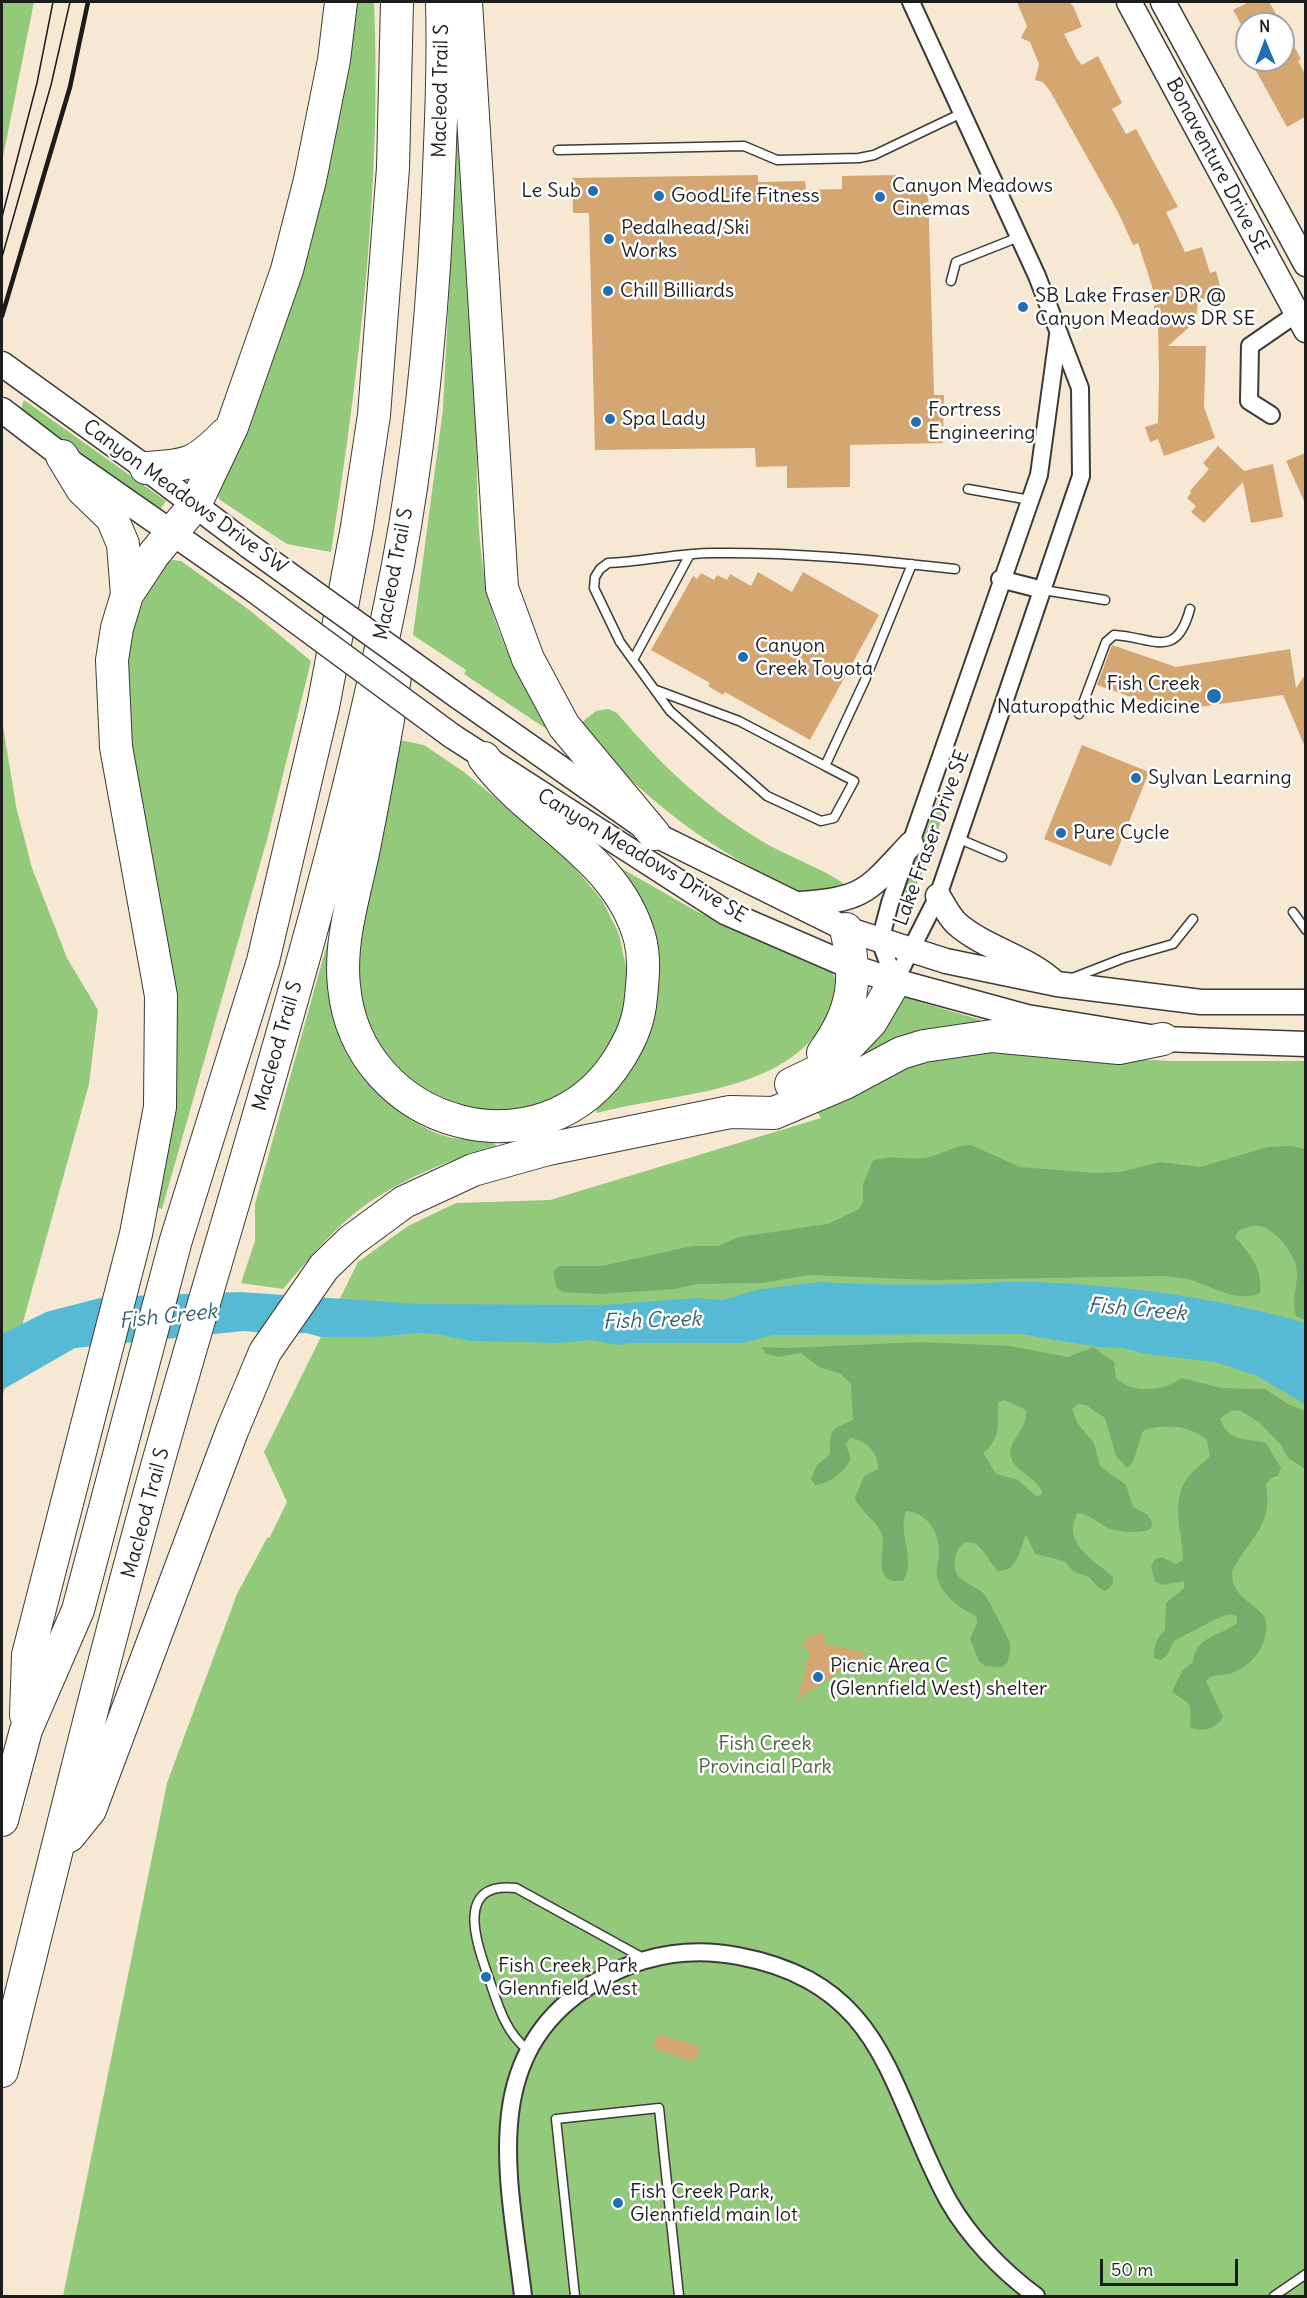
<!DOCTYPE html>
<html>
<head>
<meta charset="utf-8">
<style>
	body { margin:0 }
	#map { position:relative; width:1307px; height:2298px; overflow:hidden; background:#f6e8d3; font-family:Delius,sans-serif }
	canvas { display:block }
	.frame { position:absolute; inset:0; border:3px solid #1c1c1c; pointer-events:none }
	.north { position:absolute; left:1235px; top:12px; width:60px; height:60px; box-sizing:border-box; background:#fff; border:2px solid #a4a4a4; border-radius:50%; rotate:359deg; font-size:16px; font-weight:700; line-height:24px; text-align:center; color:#1c1c1c }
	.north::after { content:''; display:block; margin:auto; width:21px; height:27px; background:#1f6fb2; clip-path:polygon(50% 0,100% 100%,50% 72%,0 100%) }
	.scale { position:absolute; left:1100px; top:2259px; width:138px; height:27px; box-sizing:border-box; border:3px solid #1c1c1c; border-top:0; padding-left:8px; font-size:18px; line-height:21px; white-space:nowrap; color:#1c1c1c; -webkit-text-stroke:4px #fff; paint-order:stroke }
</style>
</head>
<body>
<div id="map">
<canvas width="1307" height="2298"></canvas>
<div class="frame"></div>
<div class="north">N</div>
<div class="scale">50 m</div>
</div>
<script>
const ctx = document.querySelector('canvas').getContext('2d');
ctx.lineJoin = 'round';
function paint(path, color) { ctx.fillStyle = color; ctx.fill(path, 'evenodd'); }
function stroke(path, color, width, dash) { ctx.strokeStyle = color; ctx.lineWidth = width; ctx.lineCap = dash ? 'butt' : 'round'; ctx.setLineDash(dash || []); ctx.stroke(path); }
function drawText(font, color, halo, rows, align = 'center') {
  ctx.font = font + ' Delius,sans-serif'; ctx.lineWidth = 5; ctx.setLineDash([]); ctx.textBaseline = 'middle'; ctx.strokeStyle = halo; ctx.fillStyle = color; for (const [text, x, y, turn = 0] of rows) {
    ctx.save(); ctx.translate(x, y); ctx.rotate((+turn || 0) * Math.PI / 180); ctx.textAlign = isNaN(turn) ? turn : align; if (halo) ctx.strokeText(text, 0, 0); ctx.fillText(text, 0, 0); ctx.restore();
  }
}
paint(new Path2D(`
	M2 2H34L2 162Z
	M348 2H374C382 185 359 371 331 552L287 544 220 500 217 494Z
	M457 135H465C469 232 472 328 476 425 478 491 475 561 496 623 509 662 530 693 553 726L548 730 464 674 466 670 413 635 443 409Z
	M24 400 166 501 159 511 20 412Z
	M173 560 181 561 248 609 311 661 268 836 162 1209 151 1206 165 1139 120 705 135 615 165 563Z
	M608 709 617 713C662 766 705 807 765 843 783 854 837 875 846 886 832 889 816 894 801 891 784 886 767 876 751 867 683 830 629 782 577 726L596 711Z
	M2 720 16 806 32 868 67 958 98 1010 89 1084 2 1398Z
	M394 739 424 745 464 772 562 853 602 900 619 934 626 967V998L618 1030 604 1057 583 1082 526 1114 466 1115 387 1071 353 984Z
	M938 800 946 803C937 835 928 867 910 895L903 891Z
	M605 859 696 911 831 972C840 980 836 995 832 1006 796 1096 676 1091 597 1113L593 1104 644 1019Z
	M330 933 336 934C337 964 334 1002 340 1031 349 1077 407 1127 452 1138 465 1140 480 1140 493 1141L496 1146C452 1159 409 1176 371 1201 337 1224 310 1258 283 1289L241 1283 255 1241V1204Z
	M900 996 981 1020V1027L864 1056 862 1054Z
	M948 1049 1170 1061H1305V2296H63L167 1783 237 1594 267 1538 270 1537 287 1502 264 1452 358 1262 408 1226 456 1203 550 1200 821 1118 815 1109Z`), '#93c97b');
paint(new Path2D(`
	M971 1145 1020 1167 1095 1173 1120 1172 1160 1162 1200 1167 1268 1147 1291 1146 1305 1149V1320L1296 1316C1291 1300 1297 1289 1297 1274 1298 1257 1275 1227 1258 1226 1252 1225 1245 1229 1239 1230L1235 1237C1250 1254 1263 1269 1260 1293 1236 1304 1211 1285 1187 1279 1179 1277 1171 1277 1163 1276L931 1280 809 1275 761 1283 698 1284 674 1289 599 1294 563 1292 556 1287 553 1271 560 1266H602L692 1246H718L739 1237 828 1224 859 1209 863 1202V1184L873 1161C890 1154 908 1160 925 1158 942 1155 954 1145 971 1145Z
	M923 1342 1010 1346 1068 1357 1093 1347 1114 1362 1116 1378C1133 1395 1164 1391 1182 1378L1221 1388 1265 1389 1288 1404 1305 1411V1469L1288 1458 1281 1445 1260 1423 1241 1411 1233 1410 1220 1418C1227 1442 1246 1438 1266 1443L1281 1468 1278 1476 1271 1478 1266 1484C1273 1530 1249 1536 1232 1572 1232 1597 1251 1600 1265 1617 1271 1640 1255 1665 1232 1673 1222 1676 1213 1673 1206 1681L1223 1717C1216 1729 1202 1733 1190 1727 1191 1702 1194 1707 1172 1692L1182 1671 1193 1662C1195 1636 1221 1636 1237 1623V1616L1230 1614 1216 1619 1174 1641 1167 1655 1161 1660 1154 1658C1153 1647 1157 1637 1165 1630L1166 1603 1184 1588V1581L1162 1585 1155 1581 1151 1567 1154 1560 1162 1557 1176 1564 1183 1560C1183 1533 1170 1506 1186 1480 1192 1470 1202 1465 1210 1456L1207 1440C1191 1425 1162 1423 1143 1431L1133 1462 1127 1468 1116 1456 1105 1418 1086 1405 1078 1404 1072 1409 1078 1424 1094 1443 1100 1466 1126 1485 1133 1507 1148 1515 1152 1522 1151 1529C1141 1534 1118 1532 1108 1528 1098 1523 1089 1514 1078 1513 1060 1543 1095 1560 1113 1577L1112 1585 1106 1591 1099 1588 1089 1577 1074 1572 1064 1561 1035 1554 1026 1535C1019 1550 1018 1572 998 1571 990 1564 986 1552 978 1546 961 1533 951 1558 956 1572 961 1584 976 1585 985 1595 988 1599 1009 1639 1010 1644 1011 1651 1009 1657 1007 1663L1001 1667 985 1666 979 1661 970 1639 977 1623 976 1616C960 1609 942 1595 937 1577 935 1570 939 1562 939 1554 940 1533 928 1513 906 1511 897 1533 917 1559 903 1581 897 1581 890 1582 886 1577 877 1566 885 1548 882 1535 877 1520 860 1512 855 1498L864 1476 878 1469C879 1454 866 1439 850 1438L846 1445 851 1459C844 1472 830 1484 815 1485L811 1479 817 1465 830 1454C830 1426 831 1431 853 1420L851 1384 841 1374 819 1367 801 1353 778 1357 765 1353 762 1347 786 1348ZM1005 1400 1026 1410C1029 1429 1005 1443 1011 1458 1017 1473 1036 1477 1043 1493L1037 1497 1018 1480 996 1474 983 1453C1001 1439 998 1423 998 1402Z`), '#76ad6b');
paint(new Path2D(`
	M820 1282C869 1285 918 1285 966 1284 986 1284 1006 1281 1026 1282 1120 1284 1215 1297 1305 1323V1404L1257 1376 1216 1362 1146 1354 1123 1348 1097 1347 1021 1334 773 1335 742 1343H632L618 1345 590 1340 559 1343 470 1341 436 1334 420 1333 373 1337H321L306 1333 276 1334 244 1331 75 1348 2 1390V1334L46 1312 104 1297 240 1292 419 1304 603 1305 697 1298 723 1300 761 1289Z`), '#57bad5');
paint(new Path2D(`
	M1017 2H1069L1073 6 1082 27 1064 34 1077 59 1082 65 1098 56 1122 103 1112 109 1126 134 1136 129 1178 207 1166 212 1185 252 1202 247 1210 273 1216 271 1222 294 1198 300 1196 321 1168 346H1206L1204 407 1215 438 1164 456 1158 439 1150 442 1145 427 1158 423 1159 377 1158 324H1154V306L1157 304 1151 283 1138 243 1133 245 1118 212 1050 91 1043 82 1035 80 1039 64 1030 42 1021 38 1027 26Z
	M1249 2H1269L1282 24H1241L1233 10Z
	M1283 26 1301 59 1298 61 1305 74V117L1287 127 1250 60H1283Z
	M758 175V182L805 181 806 190 842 189V176L896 175V189L928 190 934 395H944L943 443 850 445V487L787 488V466L756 467 755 448 595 450 589 213H573L572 178Z
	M1218 446 1244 471 1273 464 1283 517 1251 523 1243 482 1204 523 1191 512 1196 506 1187 498 1191 493 1190 491 1209 469 1203 463Z
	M1305 453V503L1286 461Z
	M758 572 792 592 803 572 879 615 810 740 725 692 723 695 708 686 710 683 651 650 693 576 697 579 701 573 714 580 717 575 727 580 730 574 751 586Z
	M1112 645 1176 667 1290 649 1296 688 1305 675V747L1283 695 1171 711 1097 685Z
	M1082 745 1149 772 1111 866 1044 839Z
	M823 1632 825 1644 867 1653 797 1700 810 1653 801 1645 810 1636Z
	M658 2034 700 2047 694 2062 652 2048Z`), '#d4a671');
const lane = new Path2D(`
	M558 150 744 146 777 160 859 158 874 155 962 113
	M951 281 956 262 1019 237
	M968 489 1030 500
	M912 564 865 680 825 766 854 781 834 818 821 821 767 796 670 711 620 642 594 588 595 577 600 569 608 563C643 562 678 553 713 553 795 552 875 560 955 569
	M1043 590 1105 600
	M633 660 689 556
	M656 690 739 721 825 766
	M1079 714 1106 642 1114 635C1153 637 1176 661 1190 609
	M957 838 1002 857
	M1293 912 1306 930
	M1070 979 1124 958 1173 944 1193 919
	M528 2050C504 2032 497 2001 487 1973 476 1941 455 1881 516 1888L645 1959
	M575 2296 556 2119 659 2108 679 2296
	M1274 2296 1306 2274`);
const street = new Path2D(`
	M1271 415 1249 401 1250 346 1305 308
	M1000 579 1043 590
	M895 981 938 896 1081 476 1080 388 1037 276 911 2
	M895 981 880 941 890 903 1039 475 1058 335
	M523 2296C510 2182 475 2055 594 1983 638 1956 686 1946 738 1956 887 1984 888 2089 948 2200 969 2237 1002 2271 1036 2296`);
const secondary = new Path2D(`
	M1129 2 1306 330
	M1163 2 1306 264
	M2 364 146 468 249 546
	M2 410 62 456 254 590
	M459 697 654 834 846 929 946 961 1057 984 1201 1002H1306
	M452 736 725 912 852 967 895 981 1027 1017 1163 1039 1306 1044
	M938 896C943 904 949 916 956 923 985 949 1026 956 1055 983
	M800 904C866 899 867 891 911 844`);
const highway = new Path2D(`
	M466 2 502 588 528 659 564 726 654 834
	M62 456 82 489 112 518 123 544 127 595
	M146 468C188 465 195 465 225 434
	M397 663C388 725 376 787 364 848 355 893 339 940 344 986 357 1128 545 1180 620 1057 632 1037 639 1021 641 997 643 977 645 959 640 939 618 856 529 821 484 758
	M823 1053C854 1011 858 979 846 929
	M791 1084 829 1066 871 1022 895 981
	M26 1715 28 1655 136 1234 160 1107 161 996 116 747 112 660 117 628 127 595 154 554 195 505 232 427 287 270 310 180 334 60 341 2
	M2 1820 26 1730 78 1610 176 1240 263 961 323 707 357 527 374 415 393 168 397 2
	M69 1836 90 1810 232 1431 265 1352 324 1267 351 1241 404 1202 473 1170 548 1149 730 1112 774 1113 845 1083 901 1053 924 1046 992 1036 1119 1048 1163 1039
	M2 2071C57 1850 110 1629 173 1410 253 1130 343 851 398 565 420 449 431 332 437 215 440 144 444 73 442 2`);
stroke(lane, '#3d3b37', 11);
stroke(street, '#3d3b37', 20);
stroke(secondary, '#3d3b37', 27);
stroke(highway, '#3d3b37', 34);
stroke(lane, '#fff', 8);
stroke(street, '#fff', 16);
stroke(secondary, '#fff', 24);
stroke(highway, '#fff', 32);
stroke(new Path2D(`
	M2 217 37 83 53 2
	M2 257 51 85 70 2`), '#1c1c1c', 1.5);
stroke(new Path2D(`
	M2 316 70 87 88 2`), '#1c1c1c', 4.5);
const secondaryBridge = new Path2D(`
	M249 546 459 697
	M254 590 452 736`);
stroke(secondaryBridge, '#3d3b37', 27, []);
stroke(secondaryBridge, '#fff', 24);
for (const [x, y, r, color] of [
	[593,191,6,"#1f6fb2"],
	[659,196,6,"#1f6fb2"],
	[880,197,6,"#1f6fb2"],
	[609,239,6,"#1f6fb2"],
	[608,291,6,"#1f6fb2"],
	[1023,307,6,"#1f6fb2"],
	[610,419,6,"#1f6fb2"],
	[916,422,6,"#1f6fb2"],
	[743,657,6,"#1f6fb2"],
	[1214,696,8,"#1f6fb2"],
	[1136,778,6,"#1f6fb2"],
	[1061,833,6,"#1f6fb2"],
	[818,1677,6,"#1f6fb2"],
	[486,1977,6,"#1f6fb2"],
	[618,2203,6,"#1f6fb2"]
]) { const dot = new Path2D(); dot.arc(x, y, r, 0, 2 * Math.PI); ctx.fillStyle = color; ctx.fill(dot); stroke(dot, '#fff', 2); }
drawText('20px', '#1c1c1c', '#fff', [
	["Macleod Trail S",441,91,-89],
	["Bonaventure Drive SE",1217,166,62],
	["Canyon Meadows Drive SW",185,497,36],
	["Macleod Trail S",394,574,-79],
	["Lake Fraser Drive SE",932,838,-70],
	["Canyon Meadows Drive SE",642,856,31],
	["Macleod Trail S",278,1046,-74],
	["Macleod Trail S",146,1513,-75]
]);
drawText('20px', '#1c1c1c', '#fff', [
	["Canyon Meadows",892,186],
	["Cinemas",892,209],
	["Le Sub",581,191,"right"],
	["GoodLife Fitness",671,196],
	["Pedalhead/Ski",621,228],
	["Works",621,251],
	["Chill Billiards",620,291],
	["SB Lake Fraser DR @",1035,296],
	["Canyon Meadows DR SE",1035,319],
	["Fortress",928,410],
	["Engineering",928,433],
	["Spa Lady",622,419],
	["Canyon",755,646],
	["Creek Toyota",755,669],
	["Fish Creek",1200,684,"right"],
	["Naturopathic Medicine",1200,707,"right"],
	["Sylvan Learning",1148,778],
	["Pure Cycle",1073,833],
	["Picnic Area C",830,1666],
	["(Glennfield West) shelter",830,1689],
	["Fish Creek Park",498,1966],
	["Glennfield West",498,1989],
	["Fish Creek Park,",630,2192],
	["Glennfield main lot",630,2215]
], 'left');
drawText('20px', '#4c6142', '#fff', [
	["Fish Creek",765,1744],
	["Provincial Park",765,1767]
]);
drawText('italic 21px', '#37636f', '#fff', [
	["Fish Creek",1137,1310,5],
	["Fish Creek",168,1317,-6],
	["Fish Creek",652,1321,-2]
]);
</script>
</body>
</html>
